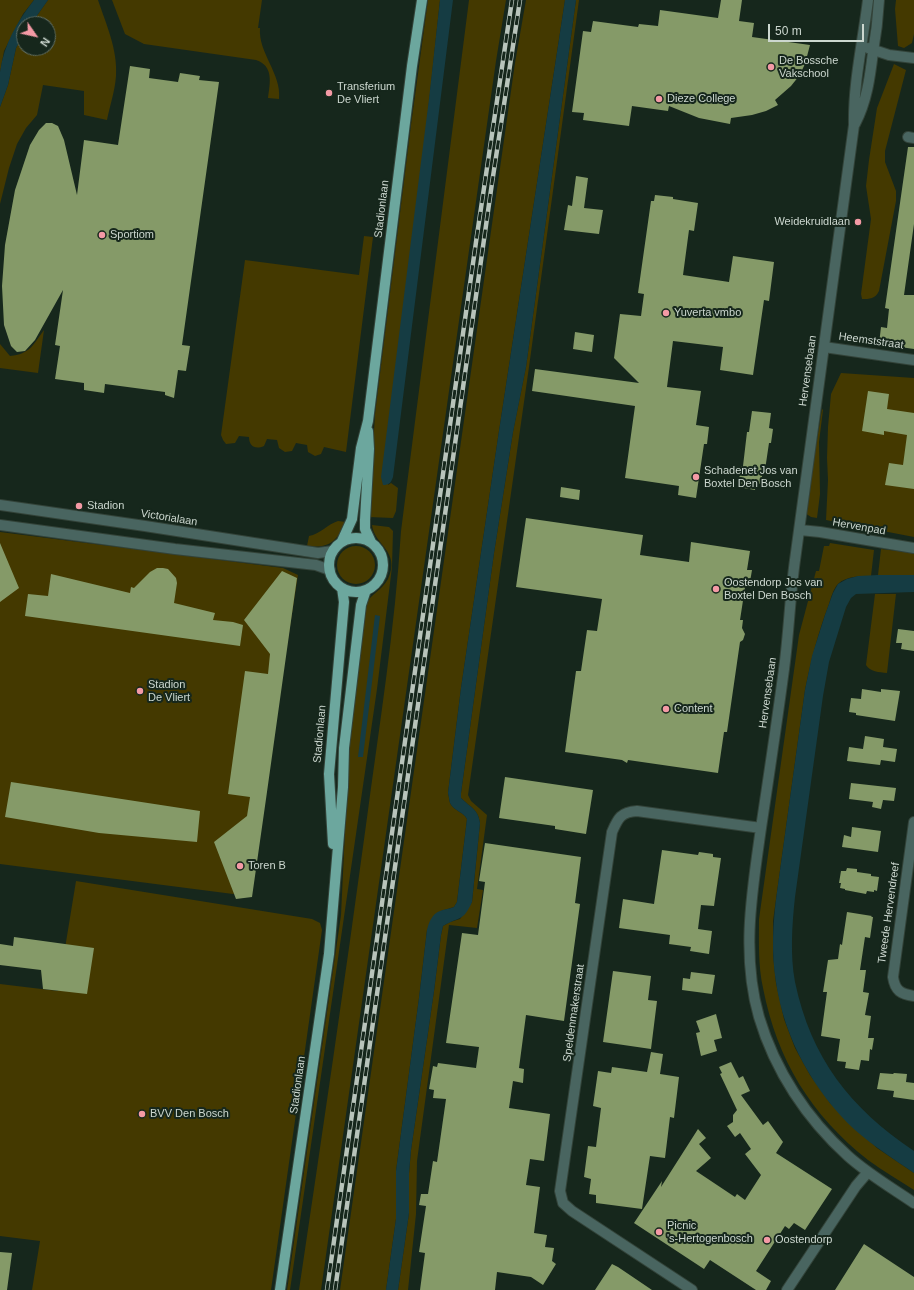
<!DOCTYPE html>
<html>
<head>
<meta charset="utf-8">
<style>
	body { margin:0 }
	#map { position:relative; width:914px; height:1290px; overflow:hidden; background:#16271c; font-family:Arial,sans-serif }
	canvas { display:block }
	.north { position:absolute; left:16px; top:16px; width:40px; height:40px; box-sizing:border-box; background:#16271c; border:1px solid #5f6d64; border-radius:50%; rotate:124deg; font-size:11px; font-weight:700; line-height:16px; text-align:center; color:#ccd7cf }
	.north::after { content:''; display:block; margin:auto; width:14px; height:18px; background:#f49aa5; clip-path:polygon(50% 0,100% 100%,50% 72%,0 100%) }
	.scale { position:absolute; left:768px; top:24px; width:96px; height:18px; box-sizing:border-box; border:2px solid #ccd7cf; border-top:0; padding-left:5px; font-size:12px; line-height:14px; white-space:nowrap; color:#ccd7cf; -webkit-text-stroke:3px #16271c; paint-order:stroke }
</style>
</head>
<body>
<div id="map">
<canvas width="914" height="1290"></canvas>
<div class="north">N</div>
<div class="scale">50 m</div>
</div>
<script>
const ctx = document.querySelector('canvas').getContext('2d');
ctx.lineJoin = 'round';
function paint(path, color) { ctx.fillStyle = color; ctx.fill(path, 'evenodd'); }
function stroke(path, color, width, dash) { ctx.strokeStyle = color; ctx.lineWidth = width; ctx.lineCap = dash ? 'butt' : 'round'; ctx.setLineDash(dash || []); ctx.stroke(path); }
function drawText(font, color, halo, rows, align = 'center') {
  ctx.font = font + ' Arial,sans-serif'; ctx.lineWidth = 4; ctx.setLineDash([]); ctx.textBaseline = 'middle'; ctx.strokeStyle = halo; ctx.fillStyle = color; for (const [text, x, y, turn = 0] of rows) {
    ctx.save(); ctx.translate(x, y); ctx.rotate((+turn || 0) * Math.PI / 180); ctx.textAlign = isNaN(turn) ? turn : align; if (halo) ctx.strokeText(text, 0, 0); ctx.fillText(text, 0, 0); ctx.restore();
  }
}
paint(new Path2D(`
	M0 0H34L23 14 4 51 0 73Z
	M48 0H98C106 24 118 50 116 76 115 91 110 105 107 120L84 115V91L43 85 37 115 26 128 17 144 9 168 0 204V107L8 85 16 48 24 33V48H48V24H31Z
	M112 0H262L258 28H260C258 53 282 74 279 99L268 98C270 83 274 66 256 60L144 44 125 34Z
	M428 0H440L388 485 391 483 398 488 396 511 393 518 369 517 375 414 411 125Z
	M469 0H506L496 61 321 1290H299C322 1135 345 980 366 825 379 727 395 629 401 531Z
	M526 0H565L499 431 461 688 448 793C449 796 449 800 450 803 454 811 464 812 467 819L457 902 454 907 441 911 427 930 419 998 396 1171V1219L386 1290H340L515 63Z
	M576 0H579L529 367 468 795 471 801 487 815 477 889 483 890 477 928 449 925 417 1161 416 1214 408 1290H398L409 1213V1173L411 1150 434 991 441 935 443 926 450 922 460 919 472 902 480 823C478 809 471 808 461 798V793L494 553 513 432 526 367Z
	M896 0H914V34L912 43 904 48 898 46 895 9Z
	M894 64 906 70 885 151V162L896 191V201L879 291C875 299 870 299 862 299L861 294 871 219 866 186 869 160 877 108Z
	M364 236 373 237 346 452 324 447 321 454 315 456 308 452 307 445 296 443 292 451 285 452 279 448 277 440 267 439 264 446C255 450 249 446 249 437L239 436 235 443 226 444 223 440 221 435 245 260 359 275Z
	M44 330 38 373 0 368V344L10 356C30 354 33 345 44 330Z
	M841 373 914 378V537L826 520 828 480 827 458 828 427 831 394Z
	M822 409 823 410 819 442 820 494 817 518 811 517 805 513Z
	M338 521 346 522C337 541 329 549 307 546L309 536C320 534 328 524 338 521Z
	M372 525 389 527 393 531 392 567 377 689 290 1290H287L341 915 349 747 365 605C371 594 382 590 388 579 401 551 374 545 372 525Z
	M0 532 283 568 298 575 249 891 233 894 0 864Z
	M830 543 874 550 871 576C860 576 846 576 838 584 833 589 831 598 829 604 818 633 811 660 805 690L773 921V955L776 983 784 1019 795 1048 810 1075 830 1103 877 1148 914 1173V1190C899 1180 883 1171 868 1160 811 1115 777 1060 763 988 758 965 759 942 759 919L799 635 816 571H819L824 546H829Z
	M337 565a19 19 0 1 1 38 0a19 19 0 1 1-38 0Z
	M881 549 914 553V575H878Z
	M875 594H896L887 673C879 672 870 672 866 665Z
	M76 881 312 919 320 923 322 930 271 1290H32L40 1241 0 1236V984L58 991Z`), '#443900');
paint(new Path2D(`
	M34 0H48L31 24H24V33L16 48 8 85 0 107C0 95 0 83 0 72 4 44 17 22 34 0Z
	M440 0H453L393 477C391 483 389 485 383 485L381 477 429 99Z
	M565 0H576L526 367 513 432 494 553 461 793V798C471 808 478 809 480 823L472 902C463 922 460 916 443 926L441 935 434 991 411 1150 409 1173V1213L398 1290H386L396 1219V1171L419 998 427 930C429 922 432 914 440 911 445 909 449 909 454 907L457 902 467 819C464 812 454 811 450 803 449 800 449 796 448 793L461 688 499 431Z
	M878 575H914V592L856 594 851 598 846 607 829 662 823 696 795 897C792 925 790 955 795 982 811 1058 850 1108 914 1151V1173C894 1159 873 1146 855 1130 814 1092 784 1038 776 982 771 952 773 922 777 892L805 690 812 656 825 615 833 593 838 584 847 579 858 576Z
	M375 615 380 616 363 757H358Z`), '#153c43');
paint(new Path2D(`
	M721 0H742L739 21 754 23 752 37 810 45 805 64 799 76 791 86 775 100 778 105 766 111 752 115 731 118 730 124 699 118 669 106 668 111 632 106 629 126 583 120 584 113 572 112 583 31 591 32 593 21 638 27 639 24 658 26 660 10 718 18Z
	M130 66 150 69 149 78 178 82 180 73 200 76 199 80 219 82 182 345 190 346 186 371 178 370 174 398 165 395V392L105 384 104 393 84 390V383L55 379 60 346 55 345 63 290 35 340 25 351 17 352 11 346 4 325 2 286 5 245 15 190 30 145 39 130 46 123H52L58 126 64 140 77 195 84 140 118 145Z
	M908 147H914V224L904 295H914V349L879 344 881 327 887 328 889 309 885 308Z
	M576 176 588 178 584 208 603 210 599 234 564 230 568 205 572 206Z
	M655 195 673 197V199L698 203 694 231 689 230 683 275 729 282 733 256 774 262 769 301 764 300 753 375 720 370 723 347 673 341 667 387 701 391 696 425 709 427 707 444H704L696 498 678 495 679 486 625 478 635 406 532 391 535 369 639 383 614 358 620 314 641 316 644 294 638 293 651 201H654Z
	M575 332 594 335 592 352 573 349Z
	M868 391 889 394 887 409 914 413V489L885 485 889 463 903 465 907 435 884 431V435L862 431Z
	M752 411 771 413 769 428 773 429 771 443H769L765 470H763L761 484 756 483 755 490 738 487 741 466H743L747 432H749Z
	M561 487 580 490 579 500 560 497Z
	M526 518 643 535 640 555 689 562 691 542 750 551 747 570H752L751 576 750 581H746L740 620H743L742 628 745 634 743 640 740 642 727 732H724L718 773 628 760 627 763 622 760 565 752 576 671H581L587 630 597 631 602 599 516 587Z
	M0 543 19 588 0 602Z
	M157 568H163L168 569 176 578 177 583 174 603 215 613 213 620 233 622 243 625 240 646 25 616 28 594 48 596 51 574 130 593 131 587 134 588 150 572Z
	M282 571 297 578 266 799 252 897 236 899 214 842 247 816 250 797 228 794 245 671 268 674 270 654 244 620Z
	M898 629 914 631V651L901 649 902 643H896Z
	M862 689 881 692V689L900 691 895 721 856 715V713L849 712 851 698 861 699Z
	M865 736 884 739 883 747 897 749 895 762 881 760 880 765 847 761 849 747 863 749Z
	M505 777 593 790 586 834 555 829V826L499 818Z
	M11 782 200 811 197 842 99 833 5 817Z
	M851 783 896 788 894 801 883 800 881 809 872 807 873 802 849 799Z
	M852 827 881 831 878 852 842 847 844 835 851 837Z
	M485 843 581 857 575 903 580 904 564 1021 526 1015 519 1068 524 1069 523 1083 513 1081 509 1108 550 1114 544 1161 530 1159 526 1185 540 1187 534 1233 547 1235 545 1247 554 1248 552 1261 556 1264 543 1285 531 1277 497 1272 495 1290H420L425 1253 419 1252 426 1206 419 1205 421 1194H428L433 1161 437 1162 446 1099 433 1098 434 1090 429 1089 433 1066 437 1067 438 1063 476 1068 479 1047 446 1043 462 933 478 935 485 882 479 881Z
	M662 850 698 855 699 852 713 854V857L721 858 714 906 701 905 698 929 712 931 709 954 690 951 691 947 669 944 670 935 619 928 623 899 654 904Z
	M847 868 857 869V872L871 874V876L879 877 877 891 874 890V892L867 891 866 894 845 890V889L840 888 841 883H839L841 871H846Z
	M847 912 872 916 871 917H873L870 938 865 937 860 970H866L863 992 869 993 865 1015 871 1016 868 1038H874L872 1050 870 1049 869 1061 861 1060 859 1070 845 1068 846 1062 837 1061 840 1039 821 1036 827 992H823L828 960 838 959 840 944 842 945Z
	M14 937 94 948 87 994 43 989 41 970 0 965V944L13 946Z
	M613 971 651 976 648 1000 657 1001 651 1049 603 1042Z
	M691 972 715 975 712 994 682 990 683 978 690 979Z
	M716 1014 722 1038 714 1040 717 1051 701 1056 696 1033 700 1032 696 1021Z
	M651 1052 663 1054 660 1074 679 1077 674 1118 670 1117 665 1158 650 1156 642 1209 596 1203V1195L589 1194 591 1179 584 1177 588 1146 596 1147 601 1108 593 1106 598 1071 611 1073 612 1067 647 1072Z
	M731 1062 739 1078 743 1076 750 1091 741 1095 763 1125 768 1121 783 1142 776 1153 832 1189 805 1230 794 1223 789 1229 785 1226 756 1271 771 1281 766 1290H756L710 1260 704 1269 634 1223 662 1181 661 1187 698 1129 706 1138 699 1144 711 1158 696 1171 735 1197 737 1194 745 1200 761 1175 745 1154 751 1149 740 1133 735 1137 727 1126 733 1122V1115L737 1110 720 1074 722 1073 719 1067Z
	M880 1073 893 1074 894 1073 907 1074 906 1082 914 1083V1100L893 1097 894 1091 877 1089Z
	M864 1244 914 1277V1290H835Z
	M0 1252 12 1253 7 1290H0Z
	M612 1264 618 1267 652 1290H595Z`), '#859a68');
const minor = new Path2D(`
	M868 0C863 41 853 84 854 125 834 270 814 415 795 560 790 596 789 632 784 669 777 722 769 775 761 828 752 892 741 954 759 1017 775 1071 807 1119 848 1156 868 1174 892 1188 914 1203
	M868 48 889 55 914 58
	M855 124C867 101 870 77 873 52 876 35 878 18 879 0
	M908 137 914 138
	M824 347 914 360
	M0 505 145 526 318 553 333 551
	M0 525 175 549 316 565 330 570
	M800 530 820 532 914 548
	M914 822 893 977C895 991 901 994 914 996
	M692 1290 572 1211 563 1203 560 1191 612 832C618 818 621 812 637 811L761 828
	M787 1290 856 1186 868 1172`);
const major = new Path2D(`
	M368 431 369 449 365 520V529L371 542
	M329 565a27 27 0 1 1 54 0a27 27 0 1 1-54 0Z
	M342 541 352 519 361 448 368 421 412 66 422 0
	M333 844 329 774 344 602 342 588
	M280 1290 329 954 343 787 344 748 361 605 366 590`);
stroke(minor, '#334339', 12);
stroke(major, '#334339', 12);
stroke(minor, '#496560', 10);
stroke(major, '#6ca79e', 10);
const rail = new Path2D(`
	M327 1290 477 235 512 0
	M335 1290 492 183 520 0`);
stroke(rail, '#b8c4bb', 4.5);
stroke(rail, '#16271c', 3, [9]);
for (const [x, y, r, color] of [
	[771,67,4,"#f49aa5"],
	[329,93,4,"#f49aa5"],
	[659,99,4,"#f49aa5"],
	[858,222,4,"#f49aa5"],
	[102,235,4,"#f49aa5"],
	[666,313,4,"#f49aa5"],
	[696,477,4,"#f49aa5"],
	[79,506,4,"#f49aa5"],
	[716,589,4,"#f49aa5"],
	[140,691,4,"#f49aa5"],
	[666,709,4,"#f49aa5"],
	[240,866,4,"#f49aa5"],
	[142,1114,4,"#f49aa5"],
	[659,1232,4,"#f49aa5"],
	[767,1240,4,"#f49aa5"]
]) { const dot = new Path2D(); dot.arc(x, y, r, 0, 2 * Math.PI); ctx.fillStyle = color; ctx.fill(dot); stroke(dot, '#16271c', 1.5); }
drawText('11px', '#ccd7cf', '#16271c', [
	["De Bossche",779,61],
	["Vakschool",779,74],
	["Transferium",337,87],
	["De Vliert",337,100],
	["Dieze College",667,99],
	["Weidekruidlaan",850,222,"right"],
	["Sportiom",110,235],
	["Yuverta vmbo",674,313],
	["Schadenet Jos van",704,471],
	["Boxtel Den Bosch",704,484],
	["Stadion",87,506],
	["Oostendorp Jos van",724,583],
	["Boxtel Den Bosch",724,596],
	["Stadion",148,685],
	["De Vliert",148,698],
	["Content",674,709],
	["Toren B",248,866],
	["BVV Den Bosch",150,1114],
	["Picnic",667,1226],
	["'s-Hertogenbosch",667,1239],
	["Oostendorp",775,1240]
], 'left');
drawText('11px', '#ccd7cf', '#16271c', [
	["Stadionlaan",382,209,-83],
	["Heemststraat",871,341,8],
	["Hervensebaan",808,371,-82],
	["Victorialaan",169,518,9],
	["Hervenpad",859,527,10],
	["Hervensebaan",768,693,-82],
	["Stadionlaan",320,734,-85],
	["Tweede Hervendreef",889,913,-82],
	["Speldenmakerstraat",574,1013,-82],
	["Stadionlaan",298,1085,-82]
]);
</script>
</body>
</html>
